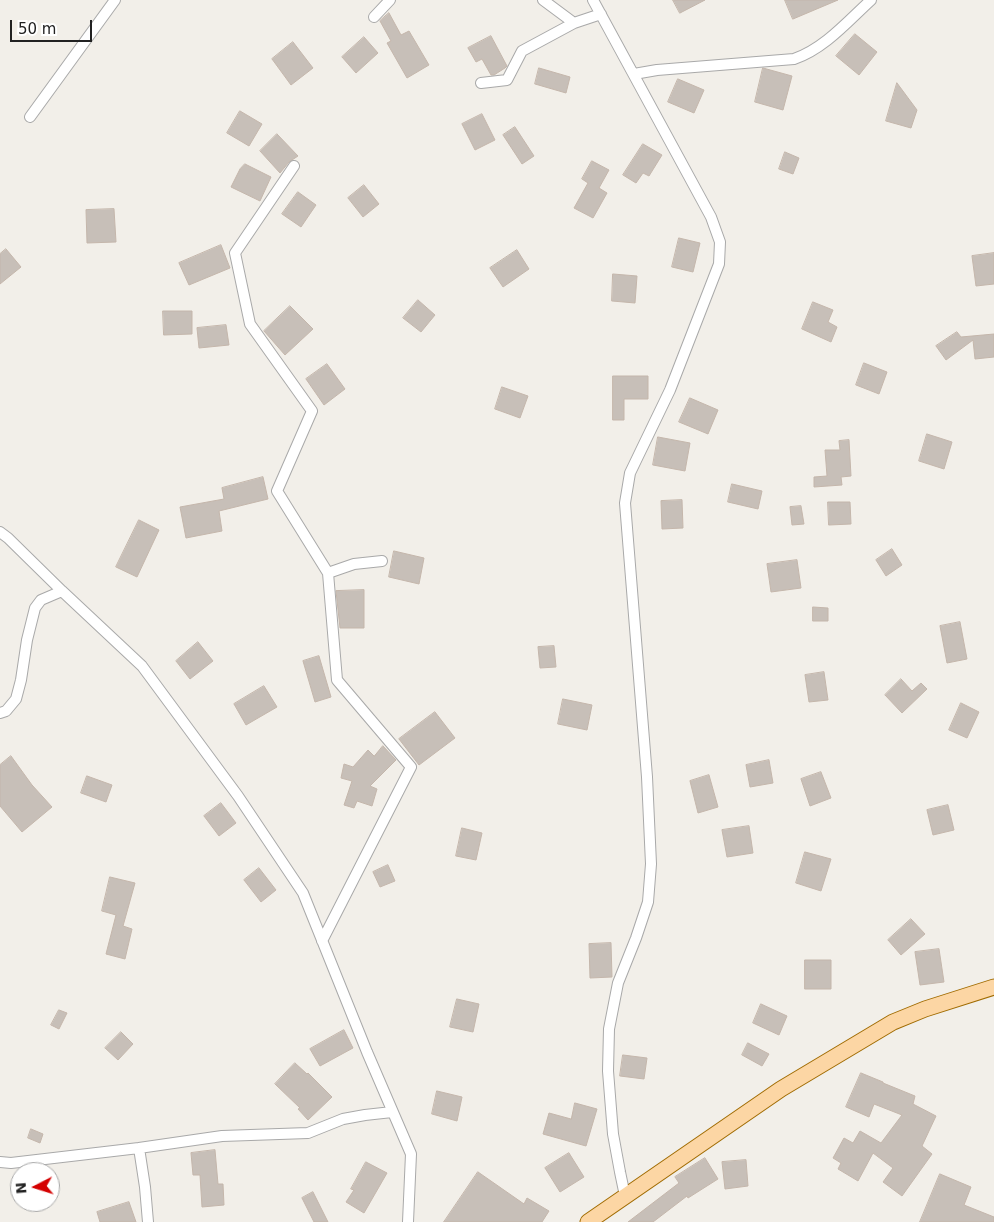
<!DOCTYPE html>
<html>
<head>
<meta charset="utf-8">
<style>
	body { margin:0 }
	#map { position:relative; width:994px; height:1222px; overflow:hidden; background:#f2efe9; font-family:"DejaVu Sans",sans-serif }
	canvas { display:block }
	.north { position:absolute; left:10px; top:1162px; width:50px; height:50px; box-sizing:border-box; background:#fff; border:1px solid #a7a7a7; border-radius:50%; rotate:265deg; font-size:14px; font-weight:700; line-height:20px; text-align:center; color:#222 }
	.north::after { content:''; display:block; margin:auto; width:18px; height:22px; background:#d40000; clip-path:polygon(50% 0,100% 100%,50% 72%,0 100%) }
	.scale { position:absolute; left:10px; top:20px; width:82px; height:22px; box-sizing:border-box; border:2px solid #222; border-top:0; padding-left:6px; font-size:15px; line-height:18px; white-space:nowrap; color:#222; -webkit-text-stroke:4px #fff; paint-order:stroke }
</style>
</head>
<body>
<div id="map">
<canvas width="994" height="1222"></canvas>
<div class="north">N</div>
<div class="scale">50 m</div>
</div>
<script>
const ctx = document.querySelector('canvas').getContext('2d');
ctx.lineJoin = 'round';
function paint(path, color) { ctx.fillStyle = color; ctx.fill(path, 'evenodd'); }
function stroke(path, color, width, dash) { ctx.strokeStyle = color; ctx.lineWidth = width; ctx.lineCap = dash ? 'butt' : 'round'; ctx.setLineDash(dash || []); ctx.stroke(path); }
const building = new Path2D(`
	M673 0H705L680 13Z
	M785 0H838L793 19Z
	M389 13 401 35 409 31 429 65 407 78 387 43 391 41 380 21Z
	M855 34 877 52 859 75 836 56Z
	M491 36 507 66 505 68 494 75H491L482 59 476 62 468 48Z
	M364 37 378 53 356 73 342 57Z
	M293 42 313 68 291 85 272 59Z
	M539 68 570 77 566 93 535 84Z
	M763 68 792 76 783 110 755 102Z
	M678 79 704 90 694 113 668 102Z
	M897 83 917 110 911 128 886 121Z
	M240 111 262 124 249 146 227 133Z
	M482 114 495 140 475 150 462 124Z
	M515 127 534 156 522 164 503 135Z
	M277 134 298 156 289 162 280 173 260 151Z
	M643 144 662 155 649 176 643 173 636 183 623 175Z
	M785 152 799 158 793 174 779 169Z
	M592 161 609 170 599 188 607 193 593 218 574 208 588 183 582 179Z
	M245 164 271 177 260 201 231 187 240 169Z
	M364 185 379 204 363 217 348 198Z
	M298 192 316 205 301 227 282 214Z
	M114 209 116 242 87 243 86 210Z
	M679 238 700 243 693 272 672 267Z
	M221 245 230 268 189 285 179 263Z
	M6 249 21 267 0 284V254Z
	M517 250 529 269 503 287 490 268Z
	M994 253V284L976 286 972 256Z
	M613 274 637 276 635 303 612 301Z
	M418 300 435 315 421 332 403 318Z
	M813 302 833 310 828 322 837 327 831 342 802 329Z
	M290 306 313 329 285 355 264 331Z
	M163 311H192V334L164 335Z
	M226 325 229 345 199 348 197 328Z
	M957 332 961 337 994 334V357L975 359 973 340 946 360 936 346Z
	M864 363 887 372 879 394 856 385Z
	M327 364 345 389 324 405 306 379Z
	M613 376H648V399H624V420H613Z
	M502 387 528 396 520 418 495 409Z
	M690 398 718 410 708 434 679 422Z
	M927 434 952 442 944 469 919 461Z
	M658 437 690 443 685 471 653 465Z
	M849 440 851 476 841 477 842 485 814 487V477L827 476 825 450H840L839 441Z
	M263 477 268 499 219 511 222 531 186 538 180 507 224 499 222 488Z
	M732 484 762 491 758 509 728 502Z
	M682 500 683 528 662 529 661 501Z
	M828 502H850L851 524 829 525Z
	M801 506 804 524 792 525 790 507Z
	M139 520 159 530 137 577 116 567Z
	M892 549 902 565 886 576 876 560Z
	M394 551 424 558 419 584 389 577Z
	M797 560 801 588 771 592 767 564Z
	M364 590V628H340L336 591Z
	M813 607 828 608V621H813Z
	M960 622 967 659 947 663 940 626Z
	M198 642 213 661 190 679 176 661Z
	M554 646 556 667 540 668 538 647Z
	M319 656 331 697 315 702 303 661Z
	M824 672 828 700 809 702 805 675Z
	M901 679 912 691 921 683 927 689 902 713 885 695Z
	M264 686 277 707 246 725 234 704Z
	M563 699 592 705 587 730 558 724Z
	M961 703 979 712 967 738 949 730Z
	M435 712 455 738 419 765 399 739Z
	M383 746 396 760 370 786 377 789 372 806 357 801 354 808 344 805 352 781 341 778 344 764 353 767 368 750 374 756Z
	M11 756 32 785 52 807 22 832 0 806V765Z
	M769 760 773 783 750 787 746 765Z
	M821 772 831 798 810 806 801 779Z
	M709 775 718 807 698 813 690 781Z
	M87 776 112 785 106 802 81 793Z
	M221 803 236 823 219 836 204 816Z
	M948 805 954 830 933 835 927 810Z
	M749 826 753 853 727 857 722 830Z
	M462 828 482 833 476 860 456 856Z
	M805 852 831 859 821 891 796 883Z
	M388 865 395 881 380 887 373 872Z
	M259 868 276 890 261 902 244 880Z
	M110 877 135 883 123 926 132 929 125 959 106 954 116 915 102 911Z
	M911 919 925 934 901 955 888 940Z
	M611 943 612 977 590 978 589 944Z
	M939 949 944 982 920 985 915 952Z
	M805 960H831V989H805Z
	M457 999 479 1004 473 1032 450 1027Z
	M761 1004 787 1016 779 1035 753 1023Z
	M59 1010 67 1013 59 1029 51 1025Z
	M344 1030 353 1048 320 1066 310 1049Z
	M121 1032 133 1044 118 1060 105 1048Z
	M748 1043 769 1054 762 1066 742 1055Z
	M623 1055 647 1058 644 1079 620 1076Z
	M295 1063 307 1074 308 1073 332 1097 308 1120 298 1109 300 1108 275 1084Z
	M861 1073 883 1082V1083L915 1096 913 1104 936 1116 922 1146 932 1154 902 1196 883 1182 893 1168 873 1153 858 1181 838 1169 841 1163 833 1158 844 1138 853 1143 860 1131 881 1143 902 1115 874 1104 869 1117 846 1107Z
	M437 1091 462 1097 457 1121 432 1114Z
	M575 1103 597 1109 586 1146 543 1134 549 1113 571 1119Z
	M31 1129 43 1134 40 1143 28 1138Z
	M215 1150 218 1184H223L224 1205 202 1207 200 1175H193L191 1153Z
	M569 1153 584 1177 560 1192 545 1168Z
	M705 1158 718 1179 688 1198 687 1196 653 1222H628L679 1183 675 1177Z
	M746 1160 748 1186 725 1189 722 1162Z
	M366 1162 387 1173 364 1213 346 1202 354 1190 351 1189Z
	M478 1172 524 1204 527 1198 549 1211 542 1222H444Z
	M940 1174 971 1187 964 1205 994 1217V1222H920Z
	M313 1192 328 1222H314L302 1198Z
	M129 1202 136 1222H100L97 1212Z`);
paint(building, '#c7bfb8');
stroke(building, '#c4b6ab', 1);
const minor = new Path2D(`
	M543 0 574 23 601 14
	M593 0 711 217 720 242 719 264 670 390 630 473 625 503 647 777 651 864 648 902 636 938 618 983 609 1029 608 1071 613 1134 620 1172 625 1196
	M374 17 390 0
	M634 74 657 70 794 59C824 49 848 21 871 0
	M481 83 507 80 522 51 574 23
	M30 117 115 0
	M294 166 235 253 250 324 312 411 277 491 328 573 337 680 411 767 322 941
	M0 532 8 538 62 591 142 666 238 796 303 893 367 1052 411 1154 408 1222
	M328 573 354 564 382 561
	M0 713 6 711 16 699 21 680 27 640 35 608 41 600 62 591
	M139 1148 145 1187 148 1222
	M0 1162 11 1163 139 1148 222 1136 308 1133 343 1119 365 1115 392 1112`);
const primary = new Path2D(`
	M588 1222 781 1089 893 1022 925 1009 994 987`);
stroke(minor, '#a9a9a9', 12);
stroke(primary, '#a06b00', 17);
stroke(minor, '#fff', 10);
stroke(primary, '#fcd6a4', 15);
</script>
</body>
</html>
